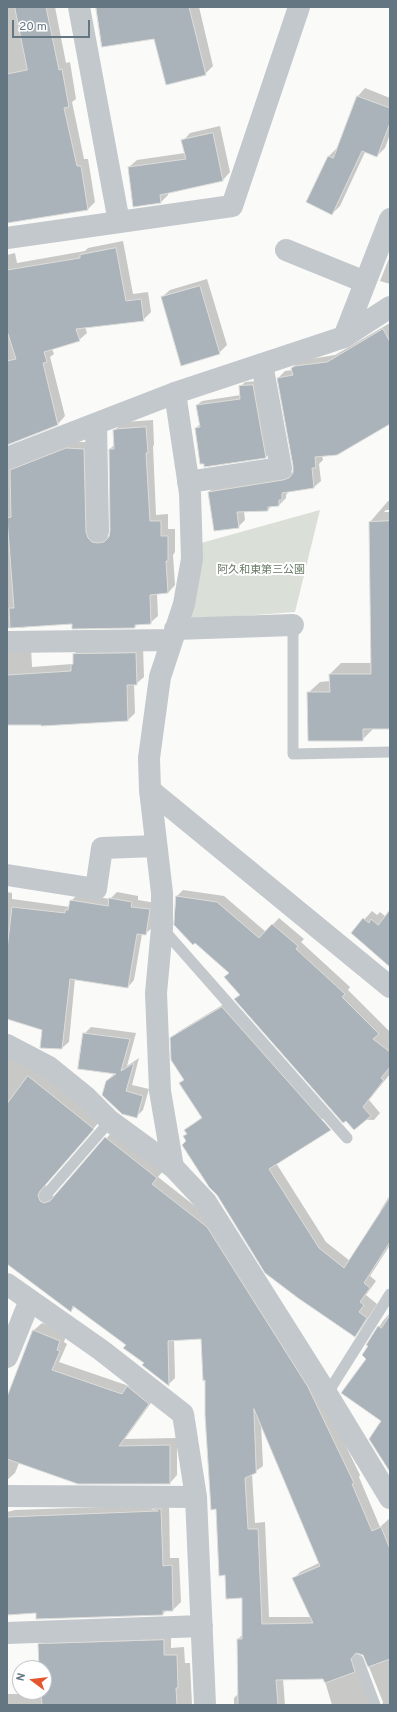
<!DOCTYPE html>
<html>
<head>
<meta charset="utf-8">
<style>
	body { margin:0 }
	#map { position:relative; width:397px; height:1712px; overflow:hidden; background:#fafaf8; font-family:Overpass,sans-serif }
	canvas { display:block }
	.frame { position:absolute; inset:0; border:8px solid #657683; pointer-events:none }
	.north { position:absolute; left:12px; top:1660px; width:40px; height:40px; box-sizing:border-box; background:#fff; border:1px solid #c1c8cd; border-radius:50%; rotate:285deg; font-size:11px; font-weight:700; line-height:16px; text-align:center; color:#657683 }
	.north::after { content:''; display:block; margin:auto; width:14px; height:18px; background:#e4572e; clip-path:polygon(50% 0,100% 100%,50% 72%,0 100%) }
	.scale { position:absolute; left:12px; top:20px; width:78px; height:18px; box-sizing:border-box; border:2px solid #657683; border-top:0; padding-left:5px; font-size:12px; line-height:14px; white-space:nowrap; color:#657683; -webkit-text-stroke:3px #fff; paint-order:stroke }
</style>
</head>
<body>
<div id="map">
<canvas width="397" height="1712"></canvas>
<div class="frame"></div>
<div class="north">N</div>
<div class="scale">20 m</div>
</div>
<script>
const ctx = document.querySelector('canvas').getContext('2d');
ctx.lineJoin = 'round';
function paint(path, color) { ctx.fillStyle = color; ctx.fill(path, 'evenodd'); }
function stroke(path, color, width, dash) { ctx.strokeStyle = color; ctx.lineWidth = width; ctx.lineCap = dash ? 'butt' : 'round'; ctx.setLineDash(dash || []); ctx.stroke(path); }
function drawText(font, color, halo, rows, align = 'center') {
  ctx.font = font + ' Overpass,"Noto Sans JP",sans-serif'; ctx.lineWidth = 4; ctx.setLineDash([]); ctx.textBaseline = 'middle'; ctx.strokeStyle = halo; ctx.fillStyle = color; for (const [text, x, y, turn = 0] of rows) {
    ctx.save(); ctx.translate(x, y); ctx.rotate((+turn || 0) * Math.PI / 180); ctx.textAlign = isNaN(turn) ? turn : align; if (halo) ctx.strokeText(text, 0, 0); ctx.fillText(text, 0, 0); ctx.restore();
  }
}
paint(new Path2D(`
	M320 510 295 612 188 620 201 543Z`), '#dadfd7');
paint(new Path2D(`
	M7 7H55L66 63 70 62 76 99 72 102 84 159H88L95 202 88 209 7 222Z
	M97 7H199L213 66 205 74 155 37Z
	M365 88 390 98V134L385 148 377 156 365 152 340 206 332 214 307 202 329 156 336 149H338L358 96Z
	M220 126 230 172 223 180 168 192V195L161 202 129 167 137 160 185 153 183 141 190 133Z
	M123 241 133 294 148 292 151 312 143 320 85 327 87 333 79 340 52 349 54 354 50 357 65 416 58 424 7 444V255L15 253 17 263 85 251 88 248Z
	M390 256V284L380 281Z
	M207 279 227 345 219 353 162 297 170 290Z
	M390 323V423L322 455 323 460 319 464 321 481 314 487 289 491 286 495V498L279 505H272L268 510 244 511 245 520 238 527 209 492 216 485 294 472V466L278 378 285 371 293 370 292 368 299 361 335 355Z
	M258 381 271 452 266 457 205 466 196 428 200 424 197 405 202 401 241 395 240 387 245 382Z
	M153 420 154 445 153 446 156 515 168 514V529H175V552L173 555 175 585 168 593H157L158 616 150 623H138L135 627 73 623 26 626 24 628H7V461L74 442H91L107 537 110 535V449L115 444 114 431 122 423 125 422Z
	M388 501H390V510H386L384 512H390V728H374L362 740 308 693 320 682 330 681V674L341 663H372L370 522Z
	M7 644 31 647 32 667 72 664 74 663V654L81 647 143 646 144 677 136 684H134L135 713 128 720 7 724Z
	M183 890 224 896 266 932 279 918 304 939 301 942 350 987 348 990 390 1032V1074L369 1100 380 1113 374 1120 341 1119 235 999 241 994 230 973 177 896Z
	M7 892 12 893V899L70 907 71 901 78 894 110 899 117 892 138 896V900L156 903 152 928 145 934H142L134 980 128 987 75 978 69 1042 62 1048 43 1029 7 1018Z
	M372 911 377 915 380 912 386 917 390 914V967L352 933Z
	M229 1001 328 1113 322 1119H302L276 1163 326 1242 350 1261 381 1212 380 1211 390 1195V1245L370 1276 376 1281 366 1295 377 1304 361 1329 355 1336 184 1137 188 1133 186 1130 202 1117 180 1084 185 1079 171 1039 178 1032Z
	M91 1027 136 1033 127 1066 139 1058 132 1085 149 1089 143 1110 136 1117 107 1081 115 1073 84 1034Z
	M7 1049 27 1061 100 1121 46 1184 45 1191 48 1195 54 1196 113 1131 163 1171 158 1177 214 1221 314 1380 360 1475 359 1477 380 1527 390 1518V1705H382L383 1702 365 1657 360 1652H358V1655L380 1705H332L324 1678 283 1679 285 1705H234V1698L239 1693 238 1639 243 1634V1597L226 1574 217 1508 202 1338 174 1339 175 1378 169 1384 127 1345 75 1306 71 1311 7 1264ZM261 1424 319 1563 300 1572 294 1579 311 1617H269L265 1522 255 1523 252 1474 263 1466Z
	M389 1314H390V1470L382 1421 367 1359 369 1346 367 1345 383 1321Z
	M42 1323 67 1333 64 1342 67 1344 59 1362 129 1386 136 1379 156 1396 125 1439 177 1438V1475L170 1483 19 1463 15 1473 7 1480V1400L34 1330Z
	M169 1502 170 1558H179L181 1602 173 1610H167L163 1614 37 1612 7 1614V1512L15 1510 158 1505Z
	M171 1633V1648L184 1647 185 1663H190L192 1705H7V1694H42V1692H44V1668H40L39 1645 46 1637Z`), '#0003');
const building = new Path2D(`
	M15 7H46L59 70 62 69 69 107 64 108 77 166H81L88 210 7 223V74L27 70Z
	M96 7H189L206 75 166 85 154 39 102 47Z
	M357 96 390 108V123L377 157 362 151 332 215 306 202 328 156 333 158Z
	M213 133 223 181 160 195 161 203 133 207 128 167 186 159 181 140Z
	M116 248 126 301 141 299 144 321 76 329 80 341 44 352 47 362 43 363 58 425 7 445V361L16 359 7 331V270L80 258V255Z
	M200 286 220 354 181 366 161 297Z
	M383 329 390 342V424L337 455 315 457 316 468H312L314 488 282 493V500H279V506L268 507V511L237 512 239 528 214 531 208 492 283 480 289 478 293 473V466L277 378 293 375 291 368 295 366 327 362Z
	M253 385 266 458 204 467V464H200L195 428 200 427 196 405 240 399 239 386Z
	M146 427 148 453H146L150 521H161V536H168V561H166L168 593 150 595 151 624 135 625V628L72 629V624L10 628 9 608H14L7 518 11 517 10 470 66 448 84 449 86 532 88 538 92 542 98 543 104 542 109 537 110 531 109 449H114L113 430 117 429Z
	M390 521V729H363V741H308L307 692H330L329 674H371L369 522Z
	M136 653 137 685H127L128 721 41 726V725H7V675L71 671V665L73 664V654Z
	M176 896 217 902 259 938 272 924 298 946 296 949 345 994 342 997 379 1034 373 1039 390 1052V1067L381 1078 384 1080 363 1107 371 1116 354 1130 346 1121 343 1123 234 999 240 995 224 977 229 973 195 943 193 945 174 925Z
	M109 898 132 902 131 907 150 909 146 935 137 934 128 988 70 979 62 1049 40 1048 42 1030 7 1019V949L12 907 65 913V910H68L70 900 108 906Z
	M390 910V967L351 933 363 918 369 923 371 919 378 925Z
	M222 1007 331 1130 269 1169 319 1248 344 1268 390 1197V1242L364 1283 370 1288 360 1302 364 1305 359 1312 367 1318 355 1337 298 1298 265 1273 217 1195 209 1187 182 1145 186 1141 183 1136 187 1134 184 1130 202 1118 179 1083 184 1080 171 1060 170 1038Z
	M83 1033 130 1039 121 1071 134 1063 126 1091 143 1096 137 1118 122 1114 102 1095 106 1081 116 1074 78 1069Z
	M28 1076 94 1129 40 1191 38 1195 40 1201 44 1203 50 1201 105 1137 157 1178 152 1184 207 1227 308 1387 354 1483 352 1484 372 1531 381 1527 390 1549V1659L368 1667 363 1655 356 1653 351 1659 355 1672 325 1683 323 1679 276 1680 278 1705H238L237 1639H242V1598L226 1599 225 1575 219 1576 216 1509 211 1510 205 1415V1380L203 1381 201 1339 168 1341 169 1386 142 1365 144 1363 123 1348 126 1345 73 1306 71 1312 7 1264V1104ZM254 1409 320 1566 292 1578 313 1623 262 1624 258 1529H248L245 1478 256 1473Z
	M390 1315V1472L369 1439 381 1421 341 1393 366 1359 362 1355 368 1346 366 1345 378 1326 381 1328Z
	M33 1330 60 1341 57 1350 60 1351 52 1370 122 1394 127 1386 149 1404 119 1446 170 1445V1484H78L7 1459V1397Z
	M152 1509H161L163 1566 172 1565 173 1611H163V1615L36 1619V1613L7 1615V1517L158 1511Z
	M164 1640V1655H177L178 1688H176L177 1705H42L41 1692H44V1668H39L38 1644Z`);
paint(building, '#aab3b9');
stroke(building, '#dcdcda', 1);
stroke(new Path2D(`
	M293 625V754L390 752
	M162 928 347 1138
	M45 1196 110 1121
	M327 1394 390 1294
	M358 1660 375 1705`), '#c3c8cc', 11);
stroke(new Path2D(`
	M79 7 119 222
	M7 238 232 206 299 7
	M286 250 365 282
	M344 337 390 219
	M96 424 98 531
	M7 458 175 393 344 337 390 307
	M188 482 281 468 262 364
	M175 629 293 625
	M7 642 172 640
	M7 875 96 889 102 848 156 846
	M7 1045 49 1067 86 1097 110 1121 173 1167 206 1202 327 1394 390 1498
	M173 1167 160 1091 156 993 162 928V893L150 790 149 758 160 677 184 604 192 559 190 493 175 393
	M7 1284 101 1350 183 1414 196 1497 205 1705
	M7 1357 30 1300
	M7 1496 196 1497
	M7 1633 202 1626`), '#c3c8cc', 22);
stroke(new Path2D(`
	M150 790 390 987`), '#c3c8cc', 22);
drawText('11px', '#687a64', '#fff', [
	["阿久和東第三公園",261,571]
]);
</script>
</body>
</html>
